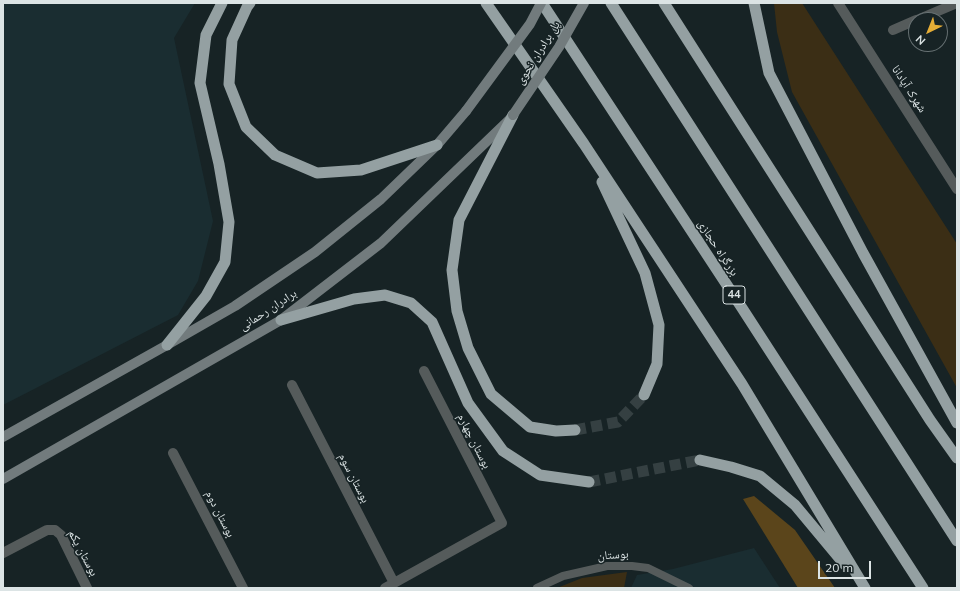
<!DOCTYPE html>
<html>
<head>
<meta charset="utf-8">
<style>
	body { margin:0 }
	#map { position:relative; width:960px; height:591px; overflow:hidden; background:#172325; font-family:Mulish,sans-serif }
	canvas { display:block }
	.frame { position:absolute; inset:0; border:4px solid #dce4e5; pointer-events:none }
	.north { position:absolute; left:908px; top:12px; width:40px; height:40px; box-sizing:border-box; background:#172325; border:1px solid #667072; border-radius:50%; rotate:223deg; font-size:11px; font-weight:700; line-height:16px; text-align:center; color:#dce4e5 }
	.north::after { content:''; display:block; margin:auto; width:14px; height:18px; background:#e5ad36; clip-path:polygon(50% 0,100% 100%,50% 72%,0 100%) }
	.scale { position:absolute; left:818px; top:561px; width:53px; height:18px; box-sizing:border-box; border:2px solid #dce4e5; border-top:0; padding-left:5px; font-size:12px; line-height:14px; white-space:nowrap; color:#dce4e5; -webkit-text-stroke:3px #172325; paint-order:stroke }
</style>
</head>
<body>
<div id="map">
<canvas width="960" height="591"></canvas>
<div class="frame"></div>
<div class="north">N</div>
<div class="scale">20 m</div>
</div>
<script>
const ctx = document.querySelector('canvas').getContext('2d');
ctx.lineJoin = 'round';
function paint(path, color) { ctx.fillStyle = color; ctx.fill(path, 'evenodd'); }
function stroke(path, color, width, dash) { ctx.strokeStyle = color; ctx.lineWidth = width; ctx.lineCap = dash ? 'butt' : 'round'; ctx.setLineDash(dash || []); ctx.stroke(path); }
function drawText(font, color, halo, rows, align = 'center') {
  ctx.font = font + ' Mulish,"Noto Naskh Arabic",sans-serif'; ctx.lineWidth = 3; ctx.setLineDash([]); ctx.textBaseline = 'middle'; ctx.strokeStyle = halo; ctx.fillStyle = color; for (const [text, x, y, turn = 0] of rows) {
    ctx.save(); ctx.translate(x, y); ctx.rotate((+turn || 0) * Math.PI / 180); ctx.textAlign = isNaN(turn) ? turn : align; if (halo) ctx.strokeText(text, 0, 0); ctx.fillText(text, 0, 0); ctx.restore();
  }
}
paint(new Path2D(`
	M3 3H195L174 38 213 221 198 281 178 315 3 405Z
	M754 548 780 588H631L637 575 673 569Z`), '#1a2d31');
paint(new Path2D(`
	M774 3H802L957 244V388L792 92 777 32Z
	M627 572 624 588H557L582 578Z`), '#3b2e15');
paint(new Path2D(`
	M754 496 795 530 835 588H798L743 499Z`), '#5b451b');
stroke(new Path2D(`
	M575 430 618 422 644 395
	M589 482 700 460`), '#354042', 11, [11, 5.5]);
stroke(new Path2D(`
	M537 588 563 576 607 566H632L648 568 689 588`), '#555b5b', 8);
stroke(new Path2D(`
	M838 3 957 189
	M917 20 957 3
	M893 30 916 20
	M292 385 394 583
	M173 453 243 588
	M3 553 47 530H55L61 535 87 588
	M385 588 502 523 424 371`), '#555b5b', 10);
stroke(new Path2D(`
	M3 437 167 345 235 306 315 252 381 199 437 145 466 111
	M3 479 281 320 381 243 510 119`), '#727b7d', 10);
stroke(new Path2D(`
	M250 3 247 7 232 40 229 84 246 127 275 155 317 173 361 170 437 145
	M486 3 584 144 742 384 865 588
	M542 3 742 308 923 588
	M611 3 957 541
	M664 3 930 420 957 458
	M754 3 769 73 863 253 957 423
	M513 115 459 220 452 270 457 311 468 348 491 394 530 427 556 431 575 430
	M602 182 645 273 659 325 657 364 644 395
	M281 320 354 299 385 295 411 303 432 322 468 403 503 451 540 475 589 482
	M167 345 206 296 225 262 229 222 219 164 200 83 206 35 222 3
	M700 460 731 467 760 476 795 505 845 565`), '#94a0a2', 11);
stroke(new Path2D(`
	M466 111 530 24 541 3
	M513 115 559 47 584 3`), '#727b7d', 10);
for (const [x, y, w] of [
	[734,295,22]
]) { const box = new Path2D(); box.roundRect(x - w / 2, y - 9, w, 18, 3); ctx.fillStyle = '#172325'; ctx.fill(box); stroke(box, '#dce4e5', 1); }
drawText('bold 11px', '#dce4e5', null, [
	["44",734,295]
]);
drawText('12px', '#dce4e5', '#172325', [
	["پل برادران نحوی",538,53,-58],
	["شهرک آپادانا",909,89,57],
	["بزرگراه حجازی",718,248,57],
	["برادران رحمانی",268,310,-33],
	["بوستان چهارم",474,441,63],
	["بوستان سوم",354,478,63],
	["بوستان دوم",220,514,63],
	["بوستان یکم",83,553,62],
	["بوستان",613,555,-4]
]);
</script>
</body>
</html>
